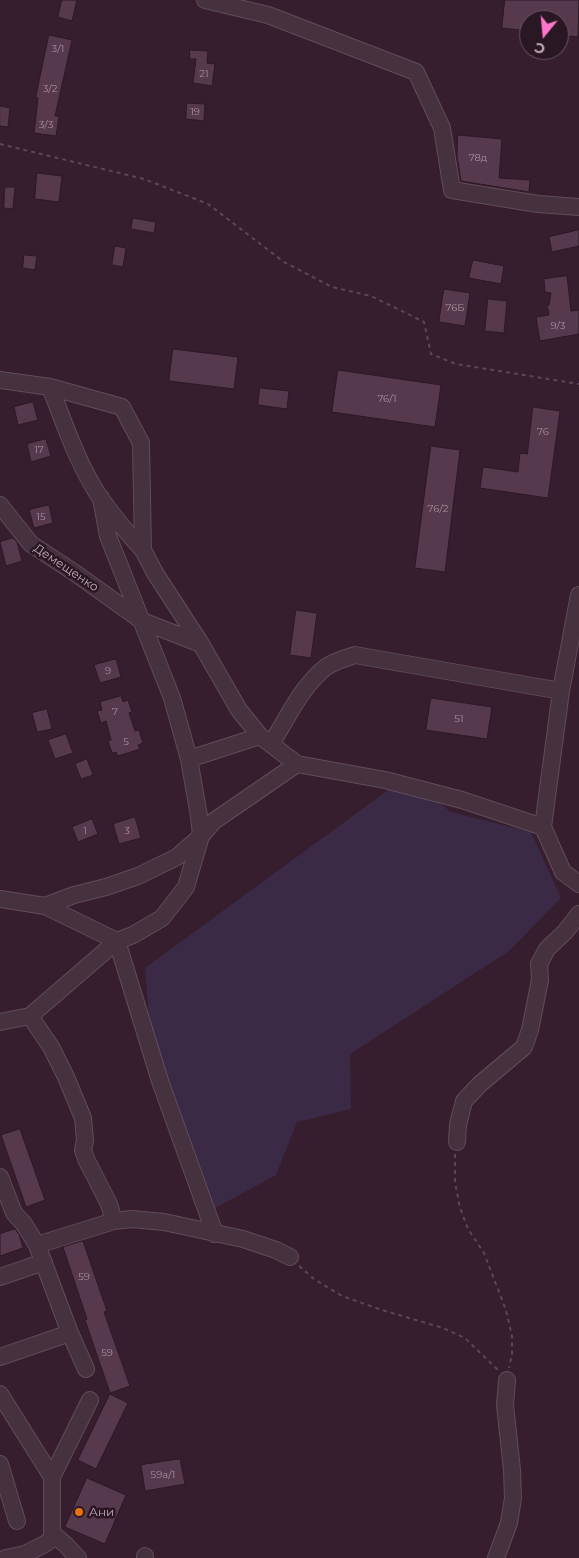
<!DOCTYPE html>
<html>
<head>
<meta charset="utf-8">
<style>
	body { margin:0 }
	#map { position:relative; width:579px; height:1558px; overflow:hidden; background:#361e2e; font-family:Montserrat,sans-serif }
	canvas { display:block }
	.north { position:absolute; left:519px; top:10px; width:50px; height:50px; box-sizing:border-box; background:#2a1724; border:1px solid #685260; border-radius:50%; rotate:197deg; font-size:14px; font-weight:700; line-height:20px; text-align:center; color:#c4aaba }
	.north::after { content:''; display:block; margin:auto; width:18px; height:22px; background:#fd76cb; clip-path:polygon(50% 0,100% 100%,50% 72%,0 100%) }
</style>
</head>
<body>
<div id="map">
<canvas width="579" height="1558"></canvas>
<div class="north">С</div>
</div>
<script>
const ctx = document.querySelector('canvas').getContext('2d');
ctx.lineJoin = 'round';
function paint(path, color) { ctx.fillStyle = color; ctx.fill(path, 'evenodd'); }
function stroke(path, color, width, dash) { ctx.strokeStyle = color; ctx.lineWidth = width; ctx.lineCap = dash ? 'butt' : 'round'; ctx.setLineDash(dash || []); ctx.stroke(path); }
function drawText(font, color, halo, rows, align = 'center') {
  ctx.font = font + ' Montserrat,sans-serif'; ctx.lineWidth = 5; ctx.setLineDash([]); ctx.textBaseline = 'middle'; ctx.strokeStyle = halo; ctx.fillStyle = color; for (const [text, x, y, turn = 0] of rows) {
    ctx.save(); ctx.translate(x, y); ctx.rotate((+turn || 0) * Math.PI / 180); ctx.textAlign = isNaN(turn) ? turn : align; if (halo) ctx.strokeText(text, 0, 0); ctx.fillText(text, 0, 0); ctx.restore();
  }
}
paint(new Path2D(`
	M406 777 451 812 531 832 561 898 509 951 350 1054 351 1109 297 1122 276 1175 208 1212 151 1038 145 968Z`), '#3b2a46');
const building = new Path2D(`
	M62 0H77L72 21 58 17Z
	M505 0H579L578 37 559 35V20H529V31L502 28Z
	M49 35 72 40 55 116H59L56 136 34 133 38 98 36 97Z
	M190 50 208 51 207 63 215 64 212 86 193 83 196 59H190Z
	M187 103 205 104 204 121 186 119Z
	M0 106 10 108 8 127 0 126Z
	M458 135 502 139 499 178 530 180 529 192 461 181 457 156Z
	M37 173 62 176 59 202 35 199Z
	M5 187H15L13 209 4 208Z
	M133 218 156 222 154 233 131 229Z
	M579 230V246L552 252 549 237Z
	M115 246 126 248 123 267 112 265Z
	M24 255 37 256 35 270 23 268Z
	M473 260 504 266 501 284 469 278Z
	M567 276 571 311 579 310V334L540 341 536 317 549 315 547 305H549L551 293 545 292 544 279Z
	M444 289 470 293 465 326 439 322Z
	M488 299 507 301 504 333 485 331Z
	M173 349 238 357 234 389 169 381Z
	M338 370 441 385 435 427 332 412Z
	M260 388 289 391 287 409 258 405Z
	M33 402 38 420 18 425 14 407Z
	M533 407 560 411 548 498 480 488 483 467 518 472 520 453 527 454Z
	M46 439 51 456 31 462 27 444Z
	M431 446 460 450 445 572 415 568Z
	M49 505 53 523 34 528 29 510Z
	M13 538 17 542 22 561 6 566 0 542Z
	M296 610 317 613 311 658 290 655Z
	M116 659 121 677 100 683 94 665Z
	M121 696 123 702 128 700 132 712 129 713 135 731 139 730 143 743 138 745 140 749 118 756 116 752 112 753 108 741 111 740 106 721 101 723 97 711 102 710 100 702Z
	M431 698 492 707 487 739 426 730Z
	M47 709 52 729 37 732 32 713Z
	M66 734 73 753 55 759 48 740Z
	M87 759 93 775 81 779 75 764Z
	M135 817 141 838 119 844 113 824Z
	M92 819 98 834 78 842 72 827Z
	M20 1129 45 1200 26 1207 1 1135Z
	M15 1229 19 1234 23 1248 0 1256V1234Z
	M83 1241 107 1311 104 1312 130 1386 110 1393 85 1320 87 1319 63 1247Z
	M110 1394 128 1403 96 1469 78 1460Z
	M180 1459 185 1484 145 1491 141 1465Z
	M87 1478 126 1495 105 1544 65 1527Z`);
paint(building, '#57394d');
stroke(building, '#2d1926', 1);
const minor = new Path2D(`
	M205 0 268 15 416 72 442 128 452 190 538 204 579 207
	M0 380 50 387 122 407 141 443 143 550 155 573 201 644 239 710 260 736 297 764
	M50 387C65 425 78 465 101 499 114 517 128 534 143 550
	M0 505 31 544 75 573 142 621 201 644
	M579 595 561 691 543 827 563 872 579 884
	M271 744C288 717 301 687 326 667 335 661 346 658 355 655L561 691
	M189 759 260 736
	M0 899 45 906 117 941 160 1081 215 1234
	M45 906 74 895 106 887 138 876 177 857 201 836 199 816 189 759 172 698 108 536 101 498
	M30 1016 117 941 133 935 162 918 186 887 201 836 214 821 297 764 385 780 462 800 543 827
	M30 1016 51 1047 66 1077 83 1118 85 1140 83 1150 86 1159 109 1204 114 1221
	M0 1022 30 1016
	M457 1142 458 1125 464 1101 480 1084 524 1047 530 1030 540 980 539 964 547 949 565 932 579 914
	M0 1177 14 1213 24 1224 37 1245 70 1333 0 1357
	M37 1245 114 1221 132 1219 164 1222 243 1239 276 1250 290 1257
	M0 1277 44 1262
	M70 1333 86 1369
	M0 1394 52 1477V1533L66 1545 78 1558
	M0 1464 17 1521
	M52 1477 90 1400
	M6 1558 25 1554 45 1544 55 1536
	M145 1558V1556
	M496 1558 509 1523 513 1498 512 1470 505 1405 507 1380`);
stroke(minor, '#624c5a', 18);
stroke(new Path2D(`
	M0 144 144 179 208 204 284 262 332 287 371 296 424 322 431 354 456 364 579 384
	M455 1154V1182L460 1208 468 1229 484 1253 506 1310 512 1336V1354L509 1368
	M299 1266 314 1279 342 1296 382 1310 443 1328 465 1338 499 1371`), '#5a465d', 2, [4, 4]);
stroke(minor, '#46313f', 16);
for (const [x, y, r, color] of [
	[79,1512,5,"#e8710a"]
]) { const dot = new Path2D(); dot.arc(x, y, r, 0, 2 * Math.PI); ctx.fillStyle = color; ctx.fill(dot); stroke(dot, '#2a1724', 2); }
drawText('10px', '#a98e9f', null, [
	["3/1",58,49],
	["21",204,74],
	["3/2",50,89],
	["19",195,112],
	["3/3",46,125],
	["78д",478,158],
	["76Б",455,308],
	["9/3",558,326],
	["76/1",387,399],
	["76",543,432],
	["17",39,450],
	["76/2",438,509],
	["15",41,517],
	["9",108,671],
	["7",115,712],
	["51",459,719],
	["5",126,742],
	["1",85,831],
	["3",127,831],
	["59",84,1277],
	["59",107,1353],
	["59а/1",163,1475]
]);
drawText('12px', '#c4aaba', '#2a1724', [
	["Демещенко",66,568,34]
]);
drawText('12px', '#c4aaba', '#2a1724', [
	["Ани",89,1512]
], 'left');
</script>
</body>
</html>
